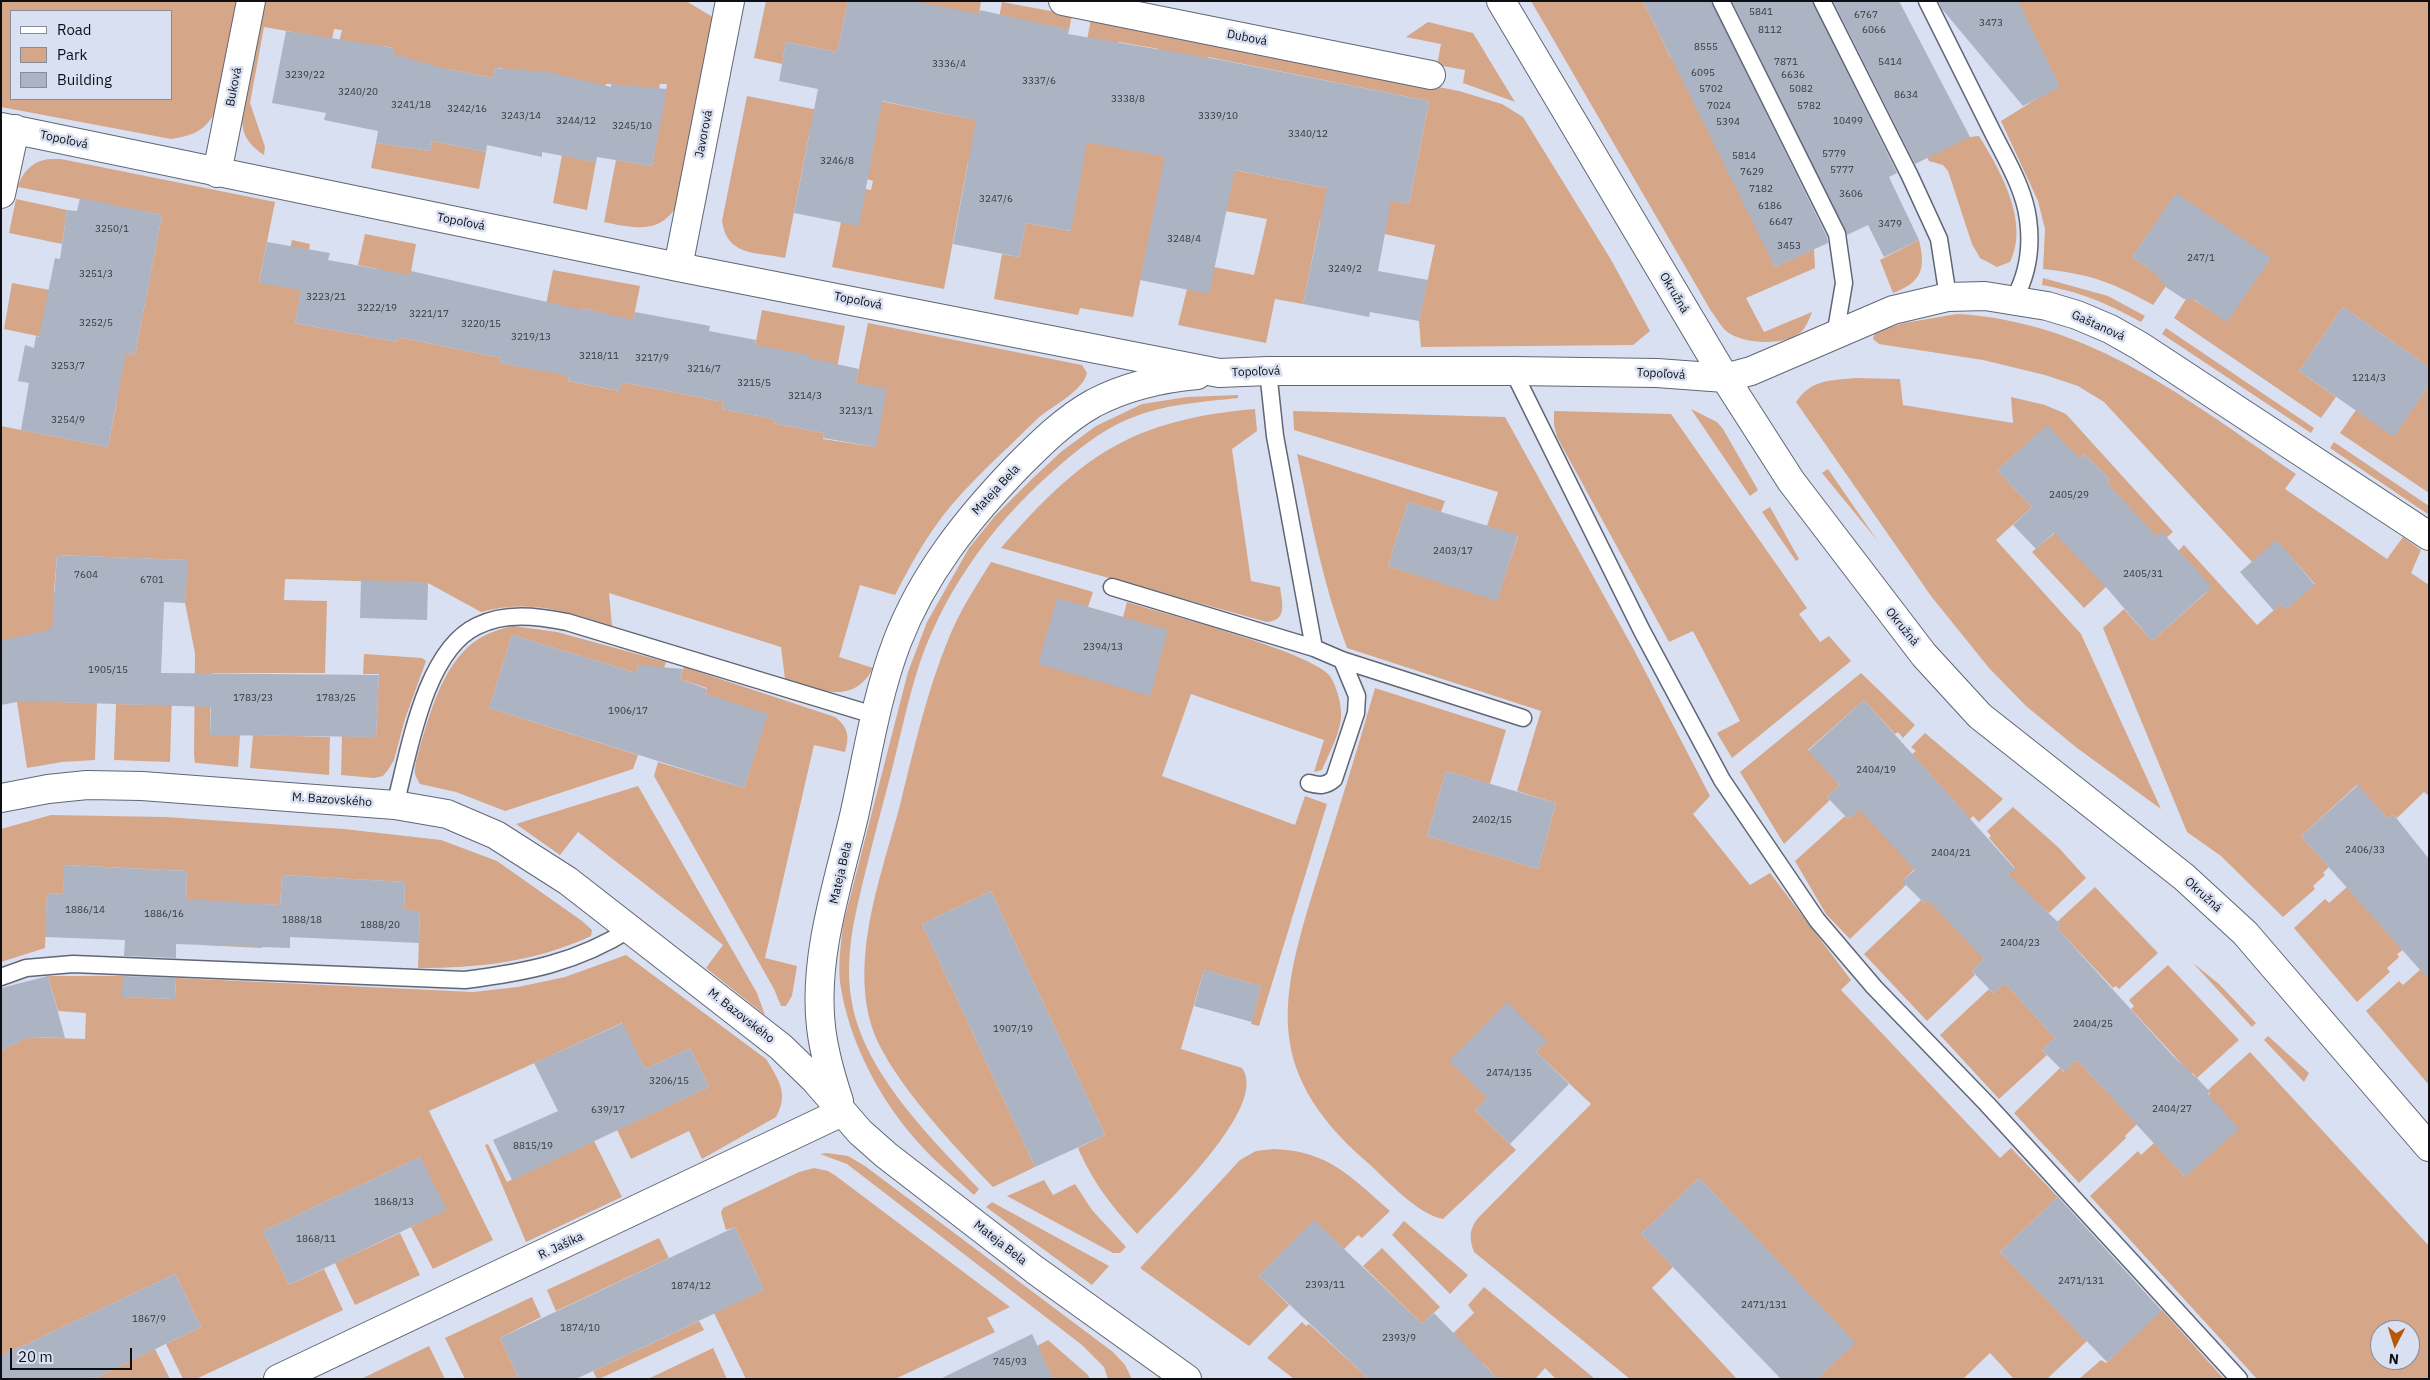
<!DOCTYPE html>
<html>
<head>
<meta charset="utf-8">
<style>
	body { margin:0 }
	#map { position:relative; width:2430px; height:1380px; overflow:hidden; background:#d9e0f1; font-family:"IBM Plex Sans",sans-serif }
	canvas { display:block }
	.frame { position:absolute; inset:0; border:2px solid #0d0f15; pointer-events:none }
	.legend { position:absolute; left:10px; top:10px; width:162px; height:90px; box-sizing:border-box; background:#d9e0f1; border:1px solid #878c99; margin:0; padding:6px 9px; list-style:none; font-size:15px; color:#0d0f15 }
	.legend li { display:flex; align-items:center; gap:10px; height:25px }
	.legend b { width:25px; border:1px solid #878c99 }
	.north { position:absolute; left:2370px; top:1320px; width:50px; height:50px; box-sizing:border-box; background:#d9e0f1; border:1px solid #878c99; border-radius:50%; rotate:185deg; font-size:14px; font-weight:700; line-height:20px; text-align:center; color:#0d0f15 }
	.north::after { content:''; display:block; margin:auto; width:18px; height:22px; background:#b65807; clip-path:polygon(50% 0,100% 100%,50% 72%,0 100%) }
	.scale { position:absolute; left:10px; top:1348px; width:122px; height:22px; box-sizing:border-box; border:2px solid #0d0f15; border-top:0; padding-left:6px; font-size:15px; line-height:18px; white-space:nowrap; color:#0d0f15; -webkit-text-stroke:4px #d9e0f1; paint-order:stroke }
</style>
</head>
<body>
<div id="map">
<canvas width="2430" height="1380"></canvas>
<div class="frame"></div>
<ul class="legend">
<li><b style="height:6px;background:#fff"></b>Road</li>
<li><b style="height:14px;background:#d6a689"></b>Park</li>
<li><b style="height:14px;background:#acb3c3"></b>Building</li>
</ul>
<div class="north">N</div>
<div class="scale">20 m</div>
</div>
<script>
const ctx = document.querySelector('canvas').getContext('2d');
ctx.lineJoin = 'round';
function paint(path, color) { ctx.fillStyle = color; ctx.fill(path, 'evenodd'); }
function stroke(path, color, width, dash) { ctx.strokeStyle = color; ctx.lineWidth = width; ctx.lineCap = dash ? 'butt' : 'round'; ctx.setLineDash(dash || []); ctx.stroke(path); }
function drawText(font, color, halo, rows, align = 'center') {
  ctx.font = font + ' "IBM Plex Sans",sans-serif'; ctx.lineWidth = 5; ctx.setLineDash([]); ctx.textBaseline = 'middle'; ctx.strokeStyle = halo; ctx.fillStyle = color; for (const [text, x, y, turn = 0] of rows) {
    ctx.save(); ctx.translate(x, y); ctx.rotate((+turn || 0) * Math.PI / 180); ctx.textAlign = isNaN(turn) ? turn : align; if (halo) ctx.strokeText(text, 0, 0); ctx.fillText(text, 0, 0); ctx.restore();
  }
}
paint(new Path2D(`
	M1 1H238L220 102C209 127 199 135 171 139L1 107ZM11 11H171V99H11Z
	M262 1H686L716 19 681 199C662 235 638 229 604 222L616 160 652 166 667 84H660L658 95 611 84H606L604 90 501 77 503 68H495L493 78 446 69 390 71 394 48 383 46 382 56 338 47 342 30 334 29 332 39 264 27 250 103 265 147 264 155C243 141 241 130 242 105Z
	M766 1H848L837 52 786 42 782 64 754 58Z
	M903 1H981L979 14 999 18 1002 2 1072 15 1069 30 1030 22 886 10Z
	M1531 1H1643L1671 58 1680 54 1775 267 1814 249 1815 268 1746 298 1764 332 1812 312C1810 317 1807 325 1803 330 1788 347 1741 345 1725 330 1720 325 1716 317 1711 311Z
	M2017 1H2429V367L2343 307 2299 371 2336 397 2321 418 2174 318 2188 296 2227 321 2270 259 2176 194 2132 257 2169 282 2153 305C2112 282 2090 274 2043 269L2045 229 2038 201 2001 121 2059 85Z
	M1091 19 1459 91 1502 104 1523 117 1610 258 1650 331 1633 345 1421 347 1419 321 1435 245 1320 220 1303 304 1275 299 1266 343 1178 325 1187 289 1214 267 1254 275 1267 219 1157 198 1133 317 1080 308 1078 315 994 299 1002 254 1019 257 1026 223 1070 231 1079 185 968 162 944 289 832 267 841 222 866 189 871 190 873 181 867 179 874 142 810 130 785 258C755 252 727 256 722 221L747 96 864 119 869 99 1409 204 1429 101 1208 57 1196 122 1147 111 1159 49 1119 42 1082 66Z
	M1428 22 1473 33 1515 102 1463 83 1465 70 1437 65 1441 44 1406 37Z
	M1911 124 1970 137 1979 136C2000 170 2030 222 2010 262L1997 267 1980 258 1972 244 1948 171 1943 165 1929 161Z
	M432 141 486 152 479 189 371 168 376 143 430 151Z
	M562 155 596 162 587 210 553 203Z
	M49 159H61L275 202 259 282 282 286 292 240 310 244 295 323 397 342 398 337 501 358 500 363 551 372 544 314 553 270 640 286 631 331 603 325 606 314 582 308 568 381 619 391 621 382 724 402 722 409 773 419V423L824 433 823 439 876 447 856 383 868 323 1082 365 1087 373C1083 392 1049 407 1035 421 1004 452 969 482 942 517 923 542 909 568 895 595L860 585 839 657 873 668C853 707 818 689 785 679L781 647 609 593 612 626C565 611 530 599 481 612L428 583 285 579 284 600 327 601 325 673H211L210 734 240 735 238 767 198 763H195L194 755 195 653 185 603 187 560 57 555 54 592 73 593 55 702 97 703 95 760 62 762 27 768 17 702 1 641V426L108 447 117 401 118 351 135 355 162 215 18 187C22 172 33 161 49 159Z
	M16 199 67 210 62 244 9 233Z
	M365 234 416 244 409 283 377 277 378 269 358 265Z
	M1919 240C1926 269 1922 282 1893 293L1880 260Z
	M2043 278 2108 296 2145 316 2141 322C2107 303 2080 292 2042 285Z
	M12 283 66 293 47 338 4 329Z
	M762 310 845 326 836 373 807 367 809 355 753 356Z
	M1957 314C2090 321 2191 402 2296 474L2285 489 2387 559 2403 537 2421 550 2411 573 2429 585V796L2424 792 2397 818 2393 814 2388 819 2357 785 2301 836 2329 867 2323 873 2325 875 2313 886 2315 889 2283 917 2221 856 2187 832 2103 628 2124 609 2152 641 2207 592 2178 551 2184 545 2257 625 2281 604 2286 609 2315 584 2277 541 2252 562 2104 402 2078 386 2045 375 1983 360 1879 344 1873 339 1875 332 1904 323Z
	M2166 328 2314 428 2311 433 2162 334Z
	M1855 378 1900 379 1903 405 2013 423 2011 397 2045 405 2066 414 2173 532 2166 538 2161 532 2155 537 2107 483 2110 480 2084 454 2079 458 2042 430 1997 470 2032 507 1996 540 2081 634 2161 809 2077 748 2026 706 1989 668 1931 596 1796 402C1812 379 1829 381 1855 378Z
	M2429 385V493L2340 433 2356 410 2394 436Z
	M1238 395V398C1202 402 1165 404 1131 418 1100 430 1075 452 1051 473 990 527 940 596 916 675 906 708 899 743 890 777 877 827 863 877 853 927 849 952 847 978 852 1003 865 1074 932 1139 979 1189L974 1195C954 1177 933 1160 916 1140 878 1097 848 1039 840 982 838 963 841 944 843 925L908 672 927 622 969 548 995 516 1032 479 1062 451 1096 426 1142 404 1187 397Z
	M1255 409 1257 431 1232 449 1251 581 1280 587C1282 603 1288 620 1267 622L1001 548C1081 456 1130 420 1255 409Z
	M1691 409 1717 422 1723 429 1758 490 1750 496Z
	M1293 411 1505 417 1634 650 1710 796 1693 814 1750 885 1770 873 1851 980 1841 990 2000 1158 2011 1148 2058 1197 2000 1252 2087 1341 2047 1379H2014L1990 1353 1963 1379H1816L1855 1343 1699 1178 1641 1234 1673 1267 1652 1288 1737 1379H1630L1474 1252C1469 1239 1469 1229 1478 1218L1591 1104 1536 1052 1547 1041 1475 1110 1516 1150 1443 1219C1417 1214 1388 1181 1368 1163 1257 1067 1282 993 1320 869 1339 808 1358 748 1375 688L1506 730 1490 784 1446 771 1427 836 1538 869 1556 803 1517 791 1541 711 1347 648C1323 585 1311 520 1297 454L1445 501 1441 512 1408 502 1388 566 1497 600 1518 536 1487 526 1498 492 1294 430Z
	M1554 411 1671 414 1807 608 1799 614 1820 642 1829 636 1851 661 1732 758 1717 733 1740 721 1693 631 1669 642 1557 437 1554 425Z
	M2334 442 2429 506V515L2330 448Z
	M1828 469 1877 540 1822 473Z
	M1770 507 1799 559 1796 561 1762 512Z
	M2055 533 2107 586 2084 608 2032 552Z
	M991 562 1093 592 1088 607 1168 630 1123 617 1127 602C1164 614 1312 652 1330 676 1336 685 1341 702 1341 713 1342 731 1329 753 1322 770L1314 772 1324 740 1191 694 1162 776 1295 825 1305 796 1327 804 1259 1026 1251 1024 1261 986 1204 970 1181 1049 1242 1068C1270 1106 1163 1206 1137 1234 1112 1206 1093 1183 1078 1148L1105 1135 991 891 922 924 1035 1167 993 1187C957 1149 885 1074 871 1024 851 953 882 874 900 805 914 748 927 690 950 635 961 609 976 586 991 562Z
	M513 626 557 632 666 662 662 674 638 665 636 673 512 635 489 708 638 755 633 769 505 811 456 792 420 784C418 781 416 777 415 774 414 764 419 752 421 743 431 710 442 671 468 647 481 635 496 630 513 626Z
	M364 654 422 658 426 661 405 719 394 760 388 770 383 776 374 778 341 775 342 736 376 737 379 674H363Z
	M684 667 835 717C848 727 850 736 845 752L814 745 765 958 797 966 792 996 786 1006H781L774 989 654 776 658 762 744 788 767 715 705 694 707 688 680 679Z
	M1861 673 1915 725 1903 738 1898 732 1895 734 1864 700 1808 750 1840 785 1827 797 1830 800 1784 844 1740 772Z
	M172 694 170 762 114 760 116 704 159 705Z
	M1925 733 2003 799 1979 822 1973 816 1970 819 1912 754 1916 751 1911 747Z
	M253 735 330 737 329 775 250 768Z
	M638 786 757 993 765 1015 706 968 723 945 578 832 560 855 516 824Z
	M2013 807 2059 848 2086 878 2049 913 2042 907 2039 909 2008 874 2015 868 1989 838 1991 836 1987 831Z
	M1861 809 1915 869 1903 880 1906 885 1850 939 1826 914 1795 861 1845 816 1848 819Z
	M51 815 165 817 344 829 441 840 497 861 582 921 592 930 591 936C535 962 479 968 418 968L420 912 404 910 405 882 282 875 280 905 263 904 262 948 201 945 186 900 187 871 65 865 63 894 47 893 45 948 1 962V829Z
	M2095 887 2158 953 2119 989 2116 986 2113 988 2057 928 2060 926 2057 922Z
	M2347 887 2403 950 2397 954 2399 957 2387 968 2390 972 2357 1002 2294 928 2325 899 2329 903Z
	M1936 892 1984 959 1972 971 1975 975 1927 1021 1864 954 1921 900 1924 903Z
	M626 955 766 1059C779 1080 789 1094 776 1117L702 1159 689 1131 631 1159 617 1130 709 1087 690 1048 645 1069 622 1023 429 1111 493 1240 433 1269 411 1227 445 1210 420 1157 263 1231 289 1285 324 1269 343 1310 196 1379H183L166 1344 201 1327 175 1274 1 1356V1050L29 1037 85 1039 86 1013 58 1011 48 976H123V997L175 999 176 978 473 992 518 987 565 977Z
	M2193 963 2219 984 2256 1023 2252 1027Z
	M2168 965 2239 1040 2197 1078 2193 1073 2191 1074 2131 1009 2134 1006 2129 1000Z
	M2421 969 2429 978V1085L2366 1011 2399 981 2403 985Z
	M2005 983 2055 1038 2042 1050 2047 1055 1999 1099 1940 1035 1989 989 1993 993Z
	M2268 1036 2309 1073 2304 1082 2264 1040Z
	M2250 1052 2429 1246V1379H2257L2090 1196 2138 1151 2141 1155 2154 1143 2185 1177 2210 1092 2208 1090ZM2380 1330H2410V1360H2380Z
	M2077 1060 2137 1124 2125 1136 2126 1138 2079 1183 2014 1113 2060 1068 2063 1072Z
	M594 1141 622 1197 526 1242 485 1145 488 1144 507 1182Z
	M1274 1149C1329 1151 1351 1177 1390 1211L1362 1238 1358 1235 1344 1249 1314 1221 1259 1276 1289 1305 1249 1346 1140 1268 1240 1160 1256 1151Z
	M827 1153 848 1156 865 1166 1113 1352 1125 1365 1132 1379H1108L1104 1367 1082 1345 847 1164 820 1154Z
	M814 1168 828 1171 836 1176 1010 1307 987 1318 995 1332 895 1379H746L714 1313 764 1290 735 1227 726 1230 721 1213 723 1208 799 1172Z
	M1044 1180 1053 1195 1075 1184 1092 1210 1126 1247 1120 1253H1113L1007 1196Z
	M992 1202 1109 1266 1092 1285 986 1207Z
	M1404 1221 1468 1275 1450 1294 1392 1235Z
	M400 1233 420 1275 355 1305 335 1263Z
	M659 1238 669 1258 556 1311 547 1290Z
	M1382 1248 1440 1307 1422 1324 1363 1266Z
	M1484 1287 1595 1379H1556L1545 1368 1535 1379H1498L1483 1363 1474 1372 1442 1344 1474 1313 1468 1305Z
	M532 1297 541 1317 500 1338 519 1379H465L445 1338Z
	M2162 1310 2224 1379H2079L2101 1360 2106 1363Z
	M699 1321 704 1330 599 1379H597L593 1371Z
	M1302 1322 1306 1326 1309 1324 1369 1379H1294L1267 1358Z
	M1048 1340 1088 1375 1090 1379H1053L1037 1346Z
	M429 1346 445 1379H361Z
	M713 1348 727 1379H648Z
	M155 1349 170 1379H93Z`), '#d6a689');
paint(new Path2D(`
	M848 1H912L979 14 980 10 1069 30 1068 34 1221 60 1429 101 1409 204 1391 201 1378 271 1428 280 1419 321 1370 312 1369 317 1303 304 1327 188 1235 170 1209 294 1140 280 1165 157 1087 142 1071 231 1026 223 1019 257 953 244 976 120 882 101 859 226 794 213 818 89 779 81 786 42 837 52Z
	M1643 1H1711L1827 237 1828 243 1775 267Z
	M1732 1H1812L1897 173 1889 177 1919 240 1884 257 1868 225 1847 235Z
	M1833 1H1899L1970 137 1915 164Z
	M1938 1H2018L2060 87 2023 106 1942 9Z
	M286 31 394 48 393 54 446 69 493 78 495 68 548 72 611 87V84L667 89 652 166 597 157 596 162 542 152V157L487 145 486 152 432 141 430 151 376 143 378 131 324 120 326 113 272 103Z
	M2176 193 2271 258 2227 322 2195 300 2184 299 2167 288 2154 272 2132 257Z
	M80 198 162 215 135 355 126 353 108 447 21 430 29 383 18 381 25 345 34 348 36 336 39 337 55 258 60 259 67 210 77 211Z
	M267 242 330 253 328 260 410 275 411 271 582 310V308L633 320 635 312 710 326 709 331 756 340 755 345 810 355 809 358 859 369 856 383 887 389 876 447 823 438 824 433 773 423V419L722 409 724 402 621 382 620 391 568 381 569 376 500 363 501 358 398 337 397 342 295 323 301 290 259 283Z
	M2343 307 2429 367V385L2394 437 2299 371Z
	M2047 425 2079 458 2084 454 2110 480 2107 483 2156 536 2161 531 2212 587 2152 641 2106 587 2054 533 2036 549 2013 525 2032 507 1997 470Z
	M1408 502 1518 535 1497 601 1388 566Z
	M2277 540 2315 585 2286 609 2281 604 2274 611 2240 572Z
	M57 555 188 560 185 603 164 602 161 673 379 675 376 737 210 735 211 707 22 701 1 705V641L52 629Z
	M361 580 428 583 427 620 360 618Z
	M1057 598 1168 630 1150 696 1038 664Z
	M512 635 636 673 638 665 683 669 680 679 707 689 705 694 768 714 744 788 489 708Z
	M1864 700 2015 869 2008 874 2061 925 2057 928 2174 1057 2197 1078 2210 1092 2208 1094 2239 1129 2185 1177 2077 1060 2064 1072 2042 1050 2055 1038 2005 983 1993 993 1972 971 1984 959 1928 900 1924 903 1902 881 1915 870 1860 810 1848 819 1827 797 1840 785 1808 751Z
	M1446 771 1556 803 1538 869 1427 836Z
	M2358 785 2388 819 2393 814 2429 859V980L2301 836Z
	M64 865 187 871 186 899 280 905 282 875 405 882 404 910 420 911 419 943 290 937V948L176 944V958L124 956 125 940 45 937 47 893 63 894Z
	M991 891 1105 1135 1035 1167 922 924Z
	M1204 970 1261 986 1252 1022 1194 1006Z
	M48 976 65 1038 29 1037 1 1050V988Z
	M123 976 176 978 175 999 122 997Z
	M1507 1002 1547 1041 1536 1052 1569 1084 1510 1144 1475 1110 1487 1098 1449 1061Z
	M623 1023 645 1069 690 1048 709 1087 512 1180 493 1140 558 1111 534 1063Z
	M420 1157 447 1210 289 1285 263 1231Z
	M1699 1178 1856 1343 1816 1379H1781L1641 1234Z
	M2058 1197 2162 1311 2107 1362 2000 1252Z
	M1314 1220 1422 1324 1434 1313 1498 1379H1369L1259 1276Z
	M735 1227 764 1290 576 1379H519L500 1338Z
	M175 1274 201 1327 93 1379H1V1356Z
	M1032 1334 1053 1379H940Z`), '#acb3c3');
const service = new Path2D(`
	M1721 1 1837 234 1844 283 1835 336
	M1822 1 1910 176 1939 239 1948 297
	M1927 1C1948 43 1969 85 1990 127 2004 156 2024 187 2028 219 2032 248 2028 274 2014 299
	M1268 371 1275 436 1314 648
	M1513 371 1642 631 1722 780 1817 920 1874 987 1987 1104 2239 1379
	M1112 587 1314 648 1342 660 1523 718
	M1309 783C1320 786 1326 786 1334 779L1356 713 1357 696 1342 660
	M395 805C409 753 424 651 477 626 505 612 537 616 567 622L877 716
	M1 977 26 968 73 964 465 980C527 972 576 963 630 929`);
const minor = new Path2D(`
	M1063 1 1431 75
	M1501 1 1725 378 1791 481 1924 655 1980 716 2184 877 2245 933 2429 1147
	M1 127 678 267 1219 373 1268 371H1513L1657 373 1725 378 1751 371 1893 310 1948 297 1985 296 2047 306 2077 315 2110 329 2140 346 2429 536
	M217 173 251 1
	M1 194 15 129
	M678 267 730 1
	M1 798 48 789 87 785 142 786 395 805 447 814 496 835 568 881 781 1047 815 1080 860 1132 886 1155 1035 1270 1187 1379
	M839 1101C831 1077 824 1053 821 1027 813 957 838 884 854 816 867 758 876 697 897 642 923 574 968 518 1018 466 1041 443 1065 419 1094 403 1125 387 1163 378 1197 375
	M278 1379 842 1112`);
stroke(service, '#616675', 19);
stroke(minor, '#616675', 30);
stroke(service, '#fff', 16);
stroke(minor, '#fff', 28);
drawText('10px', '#353840', null, [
	["5841",1761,12],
	["6767",1866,15],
	["3473",1991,23],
	["8112",1770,30],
	["6066",1874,30],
	["8555",1706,47],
	["7871",1786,62],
	["5414",1890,62],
	["3336/4",949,64],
	["6095",1703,73],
	["3239/22",305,75],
	["6636",1793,75],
	["3337/6",1039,81],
	["5702",1711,89],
	["5082",1801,89],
	["3240/20",358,92],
	["8634",1906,95],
	["3338/8",1128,99],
	["3241/18",411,105],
	["7024",1719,106],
	["5782",1809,106],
	["3242/16",467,109],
	["3243/14",521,116],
	["3339/10",1218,116],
	["3244/12",576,121],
	["10499",1848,121],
	["5394",1728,122],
	["3245/10",632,126],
	["3340/12",1308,134],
	["5779",1834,154],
	["5814",1744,156],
	["3246/8",837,161],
	["5777",1842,170],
	["7629",1752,172],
	["7182",1761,189],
	["3606",1851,194],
	["3247/6",996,199],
	["6186",1770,206],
	["6647",1781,222],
	["3479",1890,224],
	["3250/1",112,229],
	["3248/4",1184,239],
	["3453",1789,246],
	["247/1",2201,258],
	["3249/2",1345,269],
	["3251/3",96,274],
	["3223/21",326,297],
	["3222/19",377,308],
	["3221/17",429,314],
	["3252/5",96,323],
	["3220/15",481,324],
	["3219/13",531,337],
	["3218/11",599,356],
	["3217/9",652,358],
	["3253/7",68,366],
	["3216/7",704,369],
	["1214/3",2369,378],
	["3215/5",754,383],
	["3214/3",805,396],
	["3213/1",856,411],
	["3254/9",68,420],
	["2405/29",2069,495],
	["2403/17",1453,551],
	["2405/31",2143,574],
	["7604",86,575],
	["6701",152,580],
	["2394/13",1103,647],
	["1905/15",108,670],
	["1783/23",253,698],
	["1783/25",336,698],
	["1906/17",628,711],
	["2404/19",1876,770],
	["2402/15",1492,820],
	["2406/33",2365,850],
	["2404/21",1951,853],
	["1886/14",85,910],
	["1886/16",164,914],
	["1888/18",302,920],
	["1888/20",380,925],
	["2404/23",2020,943],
	["2404/25",2093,1024],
	["1907/19",1013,1029],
	["2474/135",1509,1073],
	["3206/15",669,1081],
	["2404/27",2172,1109],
	["639/17",608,1110],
	["8815/19",533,1146],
	["1868/13",394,1202],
	["1868/11",316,1239],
	["2471/131",2081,1281],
	["2393/11",1325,1285],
	["1874/12",691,1286],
	["2471/131",1764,1305],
	["1867/9",149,1319],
	["1874/10",580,1328],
	["2393/9",1399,1338],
	["745/93",1010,1362]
]);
drawText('12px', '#0d0f15', '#d9e0f1', [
	["Dubová",1247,38,11],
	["Buková",234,87,-79],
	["Javorová",704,134,-79],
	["Topoľová",64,140,12],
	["Topoľová",461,222,11],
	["Okružná",1674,293,59],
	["Topoľová",858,301,11],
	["Gaštanová",2098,326,24],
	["Topoľová",1256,372,-2],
	["Topoľová",1661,374,3],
	["Mateja Bela",996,490,-47],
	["Okružná",1902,627,51],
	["M. Bazovského",332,800,4],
	["Mateja Bela",841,873,-77],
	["Okružná",2203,895,42],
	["M. Bazovského",741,1016,38],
	["Mateja Bela",1000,1243,38],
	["R. Jašíka",561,1246,-25]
]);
</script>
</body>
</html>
